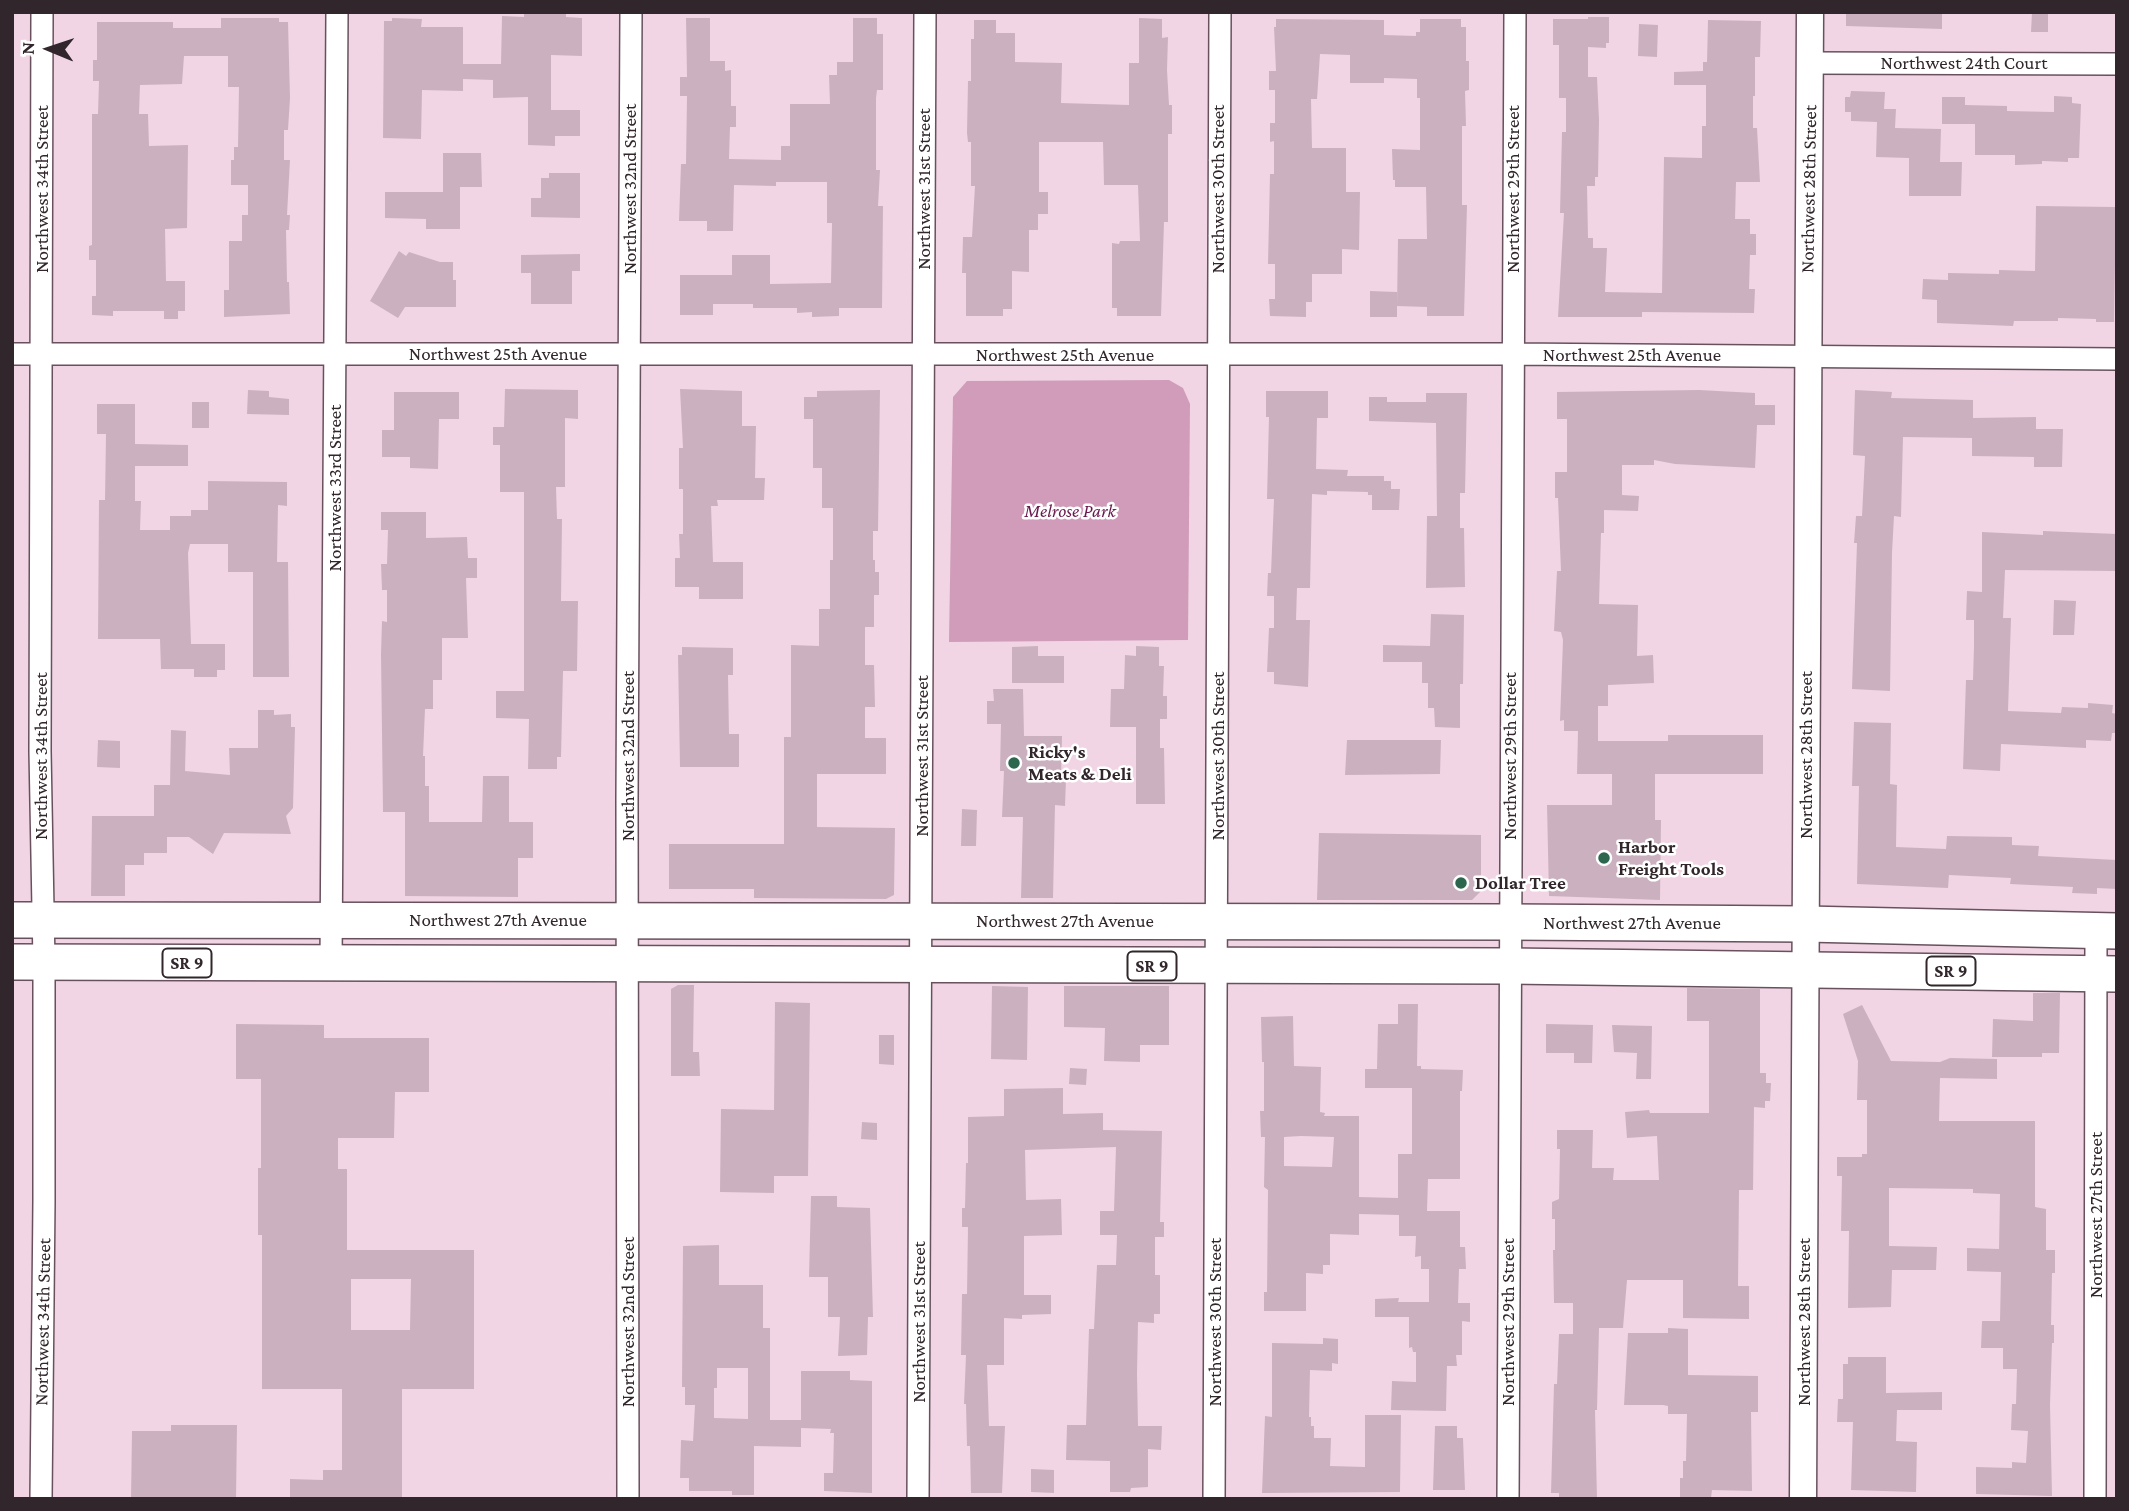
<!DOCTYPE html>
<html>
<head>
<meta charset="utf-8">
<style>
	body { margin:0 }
	#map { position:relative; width:2129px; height:1511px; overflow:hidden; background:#f1d5e4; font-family:"Crimson Pro",serif }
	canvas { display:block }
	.frame { position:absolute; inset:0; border:14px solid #30262b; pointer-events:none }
	.north { position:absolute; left:14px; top:14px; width:70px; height:70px; -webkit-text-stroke:5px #fff; paint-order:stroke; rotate:272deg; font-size:19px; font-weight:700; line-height:28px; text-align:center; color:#30262b }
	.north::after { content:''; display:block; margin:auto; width:24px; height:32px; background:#30262b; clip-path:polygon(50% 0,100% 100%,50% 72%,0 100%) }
</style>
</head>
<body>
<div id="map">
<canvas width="2129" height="1511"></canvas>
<div class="frame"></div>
<div class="north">N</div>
</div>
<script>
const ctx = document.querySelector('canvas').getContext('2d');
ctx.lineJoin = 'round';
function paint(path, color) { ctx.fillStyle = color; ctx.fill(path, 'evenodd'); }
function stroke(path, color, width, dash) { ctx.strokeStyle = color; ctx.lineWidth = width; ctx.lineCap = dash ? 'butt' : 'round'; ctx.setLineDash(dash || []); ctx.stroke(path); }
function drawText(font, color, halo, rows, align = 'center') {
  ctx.font = font + ' "Crimson Pro",serif'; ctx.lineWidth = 5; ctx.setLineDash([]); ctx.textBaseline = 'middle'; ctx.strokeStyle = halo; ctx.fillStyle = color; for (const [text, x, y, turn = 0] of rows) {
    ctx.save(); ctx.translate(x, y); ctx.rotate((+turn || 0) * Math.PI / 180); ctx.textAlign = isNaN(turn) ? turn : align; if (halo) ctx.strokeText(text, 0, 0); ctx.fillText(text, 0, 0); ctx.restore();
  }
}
paint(new Path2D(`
	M1169 380 1183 388 1190 404 1188 640 949 642 953 397 967 381Z`), '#d09cb9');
paint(new Path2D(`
	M524 12H566V17L582 18V56L551 55V110H580V136H555V146L528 145V97L493 98V80L463 79V91L422 90 421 139 383 138 384 21H392V18L422 19 421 27H463V64H501L502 16 524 17Z
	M1846 12H1942V29L1846 26Z
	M2032 12H2048V32H2031Z
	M1588 17H1609V43H1606V48L1588 47V77H1597L1599 120 1598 177H1595V186H1587L1588 238H1593V248H1607L1605 292 1662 293 1664 157 1702 158V126H1706V85H1674V72L1703 71V62H1707L1708 20 1761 21 1760 57H1755V96H1753V128H1757L1760 182H1736L1735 219H1750V234H1756V255H1750L1749 289H1755L1754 313 1642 312V317H1558L1564 213H1560L1562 132H1566V98H1559V45H1553V19H1588Z
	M221 18H279V22H288L290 98 288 130H284V160H290L287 215H290L289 230H286L287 282H289L290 314 224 317V290H229V241H242V215H248V185H231V160H234V147H238L239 87H228V56H184L182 84 140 85 139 114H148L149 146 188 145 187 228 165 229 166 281H185V311H178V319H164V311H113V316L92 315V296H96V260H89V246L92 245V114H98L99 81H93V60H97V22H173V28H221Z
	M686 18H710V61H725V71L731 70V106H736V127H730L729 159 781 160V146H790V104H830L829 75H837V62H853V18H877V34H883V90H877L876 98V170H880L878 206H883L882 308H839V316L812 317V312L797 313V308H753V304H713V315H680V275H732V255H770V284L831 283 832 223H827V182H776V186L734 185 733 231H707V221H679L681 164H686L687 96H680V77H687Z
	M1139 18 1162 19V38L1168 37 1167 70 1169 105H1172V134H1168V222H1164L1161 316H1117V308H1112V243L1119 244 1120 241H1140L1138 185H1104L1103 142H1039V192H1048V214H1038V230H1029V272L1012 271V309H1003V316H966V273H962L963 237H972L975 186H971V142H968L967 133 968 81H971V39H974V20H996V33H1015V62L1062 63 1061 103 1129 105V63H1139Z
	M1276 19 1384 20V35L1416 36V32H1420V19H1461V27H1466V61H1469V90L1465 91 1466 126H1462V205H1467L1464 316H1427V307L1397 306 1398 239H1427L1426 187H1395V180H1393L1392 149 1420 150V98H1417V79L1384 78V83H1350V55L1320 54 1317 99H1311L1312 148H1346V192H1360L1359 250 1342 249V274H1312V302H1306V317L1270 316 1269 299H1275V264H1268L1270 174H1274V141L1270 142V123H1275V90H1269V71H1276L1274 27H1276Z
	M1639 24 1658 25 1657 57 1638 56Z
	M1851 91 1885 92 1884 109H1896L1895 128 1941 129 1940 162H1962L1961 196H1909V158L1876 157 1877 122 1851 121V112H1845V97H1850Z
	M2054 96 2072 97V103L2081 104 2079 158H2068V162L2042 161V164L2015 165V155H1975V124H1942V97H1965V105L2007 106V111L2054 112Z
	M443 153H481L482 187H460V229H426V219L385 218V192H443Z
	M549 173H580V218L531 217V198H541V178H549Z
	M2036 206 2116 207 2114 322H2096V319L2058 318V321H2014L2013 326 1937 323V300L1922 299 1923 279 1948 280V273L1999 274V270L2035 271Z
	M399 251 406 256 409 252 440 262H453V280H456V307H405L398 318 370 301Z
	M580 254V271H572V304H531V273H521V255Z
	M1370 291 1397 292V317H1370Z
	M505 389 578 390V419L565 418V487H556L557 519H562L561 601H578L577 671H563L561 757H557V769H528L529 719 496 718V691H524V492H500V445H493V427H504Z
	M680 389 742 391V426H756L755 478H765L764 500H717L718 506H711L713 562H743V599H699V587H675V558H680L679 534H683V489H679V448H683Z
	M248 390 269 391V397L289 399V415L247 414Z
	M880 390 878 531H873V560H875V572H879V595H874V627H865V665H874L875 707H865V738H886V774H817V827L895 828 894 895 886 899 754 898V889H669V844H784V737H791V645L819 646V609H830V560H833V508H822V468H813V419H804V397H817V391Z
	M1699 390 1755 393V405H1775V425H1757L1755 468 1675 464 1654 460V465H1622V495L1639 496 1638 511 1604 510V533H1601L1599 604 1638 605 1637 656 1653 655 1654 683 1608 685V706H1598V741H1668V735H1763V774H1655V820H1661L1660 900 1549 896 1547 805H1612V774H1577L1578 731H1564V720L1560 721 1563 640 1561 632 1554 631 1557 571H1561L1558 498H1555V472H1567V419H1557V392Z
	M1855 390 1892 392 1891 398 1973 400V418L2036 417V429H2063L2062 467H2034V457L1972 456V438L1903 437 1901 517 1894 516 1892 553 1890 691 1852 689 1857 543H1854L1856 516H1862L1865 456 1853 455Z
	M1266 391H1328V418H1317L1316 469 1348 470 1347 476H1384V481H1391V489H1400L1399 510H1372V495H1368V492L1327 491V495L1312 494 1310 588H1297L1296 620H1310L1308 687 1274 684V672H1267L1269 628H1274V596H1267L1268 573H1271L1274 499H1267L1269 417H1266Z
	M394 392H459V419H439L438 469 410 468V457H382V430H394Z
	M1426 393H1467L1465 493H1460V528H1464L1465 587 1426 588 1427 516H1437L1436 423 1369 421V397H1387V402H1426Z
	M192 402H209V428H192Z
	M97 404H135V444L188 445V466H135V501H141L140 530H170V516H191V510H208V481L287 482V506L278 505 277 562H288L289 677H253V572H228V544H190L188 553 191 644H225V670H217V677H194V669H161L160 639H98L99 500H105L106 434H97Z
	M381 512H426V538L467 537 468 558H477V578H466L468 638H442V680H433V709H425L423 756H425V786H429V822H482L483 776H509V822H533V858H518V897L405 896V812H383L381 654 382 621 387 622V590H382L381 564H387L388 530H381Z
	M2043 531 2117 534V571L2005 570 2003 618H2011L2008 711 2061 713 2062 707 2088 708V703L2113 705 2112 713 2117 714V733H2112L2111 741 2086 740V748L2001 744 2000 771 1963 769 1966 680H1973L1974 646V620H1966L1967 591 1982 592V532L2043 535Z
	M2054 600 2076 601 2074 635H2053Z
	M1431 614 1464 615 1463 684H1460V728L1435 727 1434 708H1428V683H1422V662H1383V645L1430 646Z
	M1038 646V656H1064V683H1012V647Z
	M1136 646 1159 647V666H1164L1163 696H1167V719H1160V748H1164L1165 804H1136V727H1110L1111 689H1124L1125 655 1136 656Z
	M682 647 733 648V675H728L729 734H739V767H680L678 655H682Z
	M993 689H1023L1024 736H1062L1061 779H1066L1065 806 1055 805 1053 898H1021L1023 817H1002L1004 771H1000L1001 724H987V701H994Z
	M258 710H274V715L291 714V727H295L293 808 286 816 291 834 224 833 213 854 189 837H167V853H144V865H125V896H91L92 816H154V785H170L171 730 186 731 185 771 230 775 229 748H258Z
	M1854 722 1891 723 1890 784 1897 785 1896 847 1946 849 1947 836 2012 837V845L2039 846 2038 856 2117 860V889L2097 888V894L2072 893 2073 887 2010 884 2011 878 1949 875 1948 888 1857 884 1859 786H1852Z
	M98 740 120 741V768L97 767Z
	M1347 740H1441L1440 774 1345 775Z
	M962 809 977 810 976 846H961Z
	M1319 833 1481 835V891L1472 900H1317Z
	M678 985H694L693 1052H699L700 1076H671V989Z
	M992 986 1028 987 1027 1060 991 1059Z
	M1064 986H1169V1045H1140V1062L1104 1061 1105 1028 1064 1027Z
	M1687 988 1760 989V1073H1766V1083H1771L1770 1101H1765V1108L1754 1107 1753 1190H1739L1738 1286H1749V1319L1683 1318V1280H1627L1623 1328H1599L1597 1410H1595L1597 1499H1559V1493H1551L1554 1384H1557L1559 1334H1573V1303H1554L1553 1250H1555V1219H1552V1202L1559 1199 1560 1149H1557V1130H1593L1592 1168H1614L1613 1180H1659L1657 1136 1627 1138 1625 1112 1649 1110 1650 1113H1709V1021H1687Z
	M2033 993H2060L2059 1053H2042V1057H1992L1993 1019 2033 1021Z
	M775 1002 810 1003 808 1176H774V1193L720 1192 721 1109 774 1110Z
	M1398 1004H1418L1417 1066H1421V1069L1463 1070 1462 1091H1460V1179H1428L1427 1211H1460V1247H1465L1466 1269H1459L1458 1303H1470V1322L1462 1321V1355H1456L1457 1366H1447L1446 1411 1391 1410 1392 1381 1416 1382V1352H1413L1412 1347 1409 1348V1317H1375V1299L1399 1298 1398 1302H1429V1269H1421V1256L1415 1257 1416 1236H1399V1215L1359 1214V1235L1330 1234V1265H1323V1274L1306 1273V1311H1264V1292H1267L1268 1190 1264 1187 1265 1137H1261L1260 1111H1264V1062H1262L1261 1017 1293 1016 1294 1066 1321 1067 1320 1112 1325 1113 1324 1116H1359V1197L1398 1198V1154H1412V1088H1365V1069H1377L1378 1024H1398ZM1301 1136 1334 1137 1332 1167 1284 1166V1137Z
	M1862 1005 1891 1061 1940 1062 1950 1058 1997 1059V1079L1940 1078 1939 1121H2035V1207L2046 1209V1250H2055V1273H2052L2051 1325H2054V1343H2052L2050 1405 2052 1496 1976 1494V1467L2012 1468V1462L2026 1463 2028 1431 2011 1430 2012 1404H2016L2017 1369H2003V1348H1981L1982 1321H2000L2001 1272 1967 1271V1248L1999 1249 2000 1194 1973 1193V1189L1889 1188V1246L1937 1247 1936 1270H1892L1891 1307 1848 1308 1849 1231H1841L1842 1176H1837V1157H1862V1154H1867V1100H1857L1858 1061 1843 1014Z
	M236 1024 324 1025V1038H429V1092H395L394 1138H338V1169H347V1250H474V1389H402V1499H290V1479L323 1480V1470H342V1389H262V1235H258V1168H261V1079H236ZM351 1279H411L410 1330H351Z
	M1546 1024 1593 1025 1592 1063H1574V1053H1546Z
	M1612 1025 1652 1026 1651 1079H1636L1637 1053 1614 1052Z
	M879 1035H894V1065L879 1064Z
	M1070 1068 1087 1069 1086 1085 1069 1084Z
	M1063 1088V1114L1103 1113V1130L1162 1131 1160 1222H1164V1237H1155V1275H1160V1314H1154V1323L1138 1322 1137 1374 1138 1426H1162L1161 1450 1148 1449V1487L1131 1488 1130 1492H1110V1461L1066 1460 1067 1425H1086L1089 1329H1094L1097 1265H1116L1117 1235H1100V1211H1114L1116 1147 1025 1150 1026 1200 1061 1199 1062 1235 1024 1236V1295H1051V1314L1022 1315V1319L1004 1318V1365H987L989 1426H1005L1002 1493H971L970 1446H967L966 1404H964L966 1355H961L962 1294H967L968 1227H962V1208H965L966 1163H968V1117L1004 1116V1089Z
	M862 1122 877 1123V1140L861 1139Z
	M811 1196H837V1207L870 1208 873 1317H868L867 1355 838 1356 840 1317H828V1277H809Z
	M719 1245V1285H763V1328H770V1420H801V1371H850V1380L872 1381V1493L824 1491V1473H833L834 1433H830L831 1429 801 1428V1447L754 1446V1495H732V1491H689V1478H680L681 1440 693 1441 695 1405H685V1387H682L683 1246ZM717 1368H748V1419L714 1418V1388H717Z
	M1668 1328 1688 1329V1375L1758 1376V1412H1751L1752 1491 1712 1490 1711 1498H1680V1478H1683V1461H1686L1687 1414H1668V1406L1663 1405H1624L1628 1333H1668Z
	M1323 1338 1338 1339V1364L1332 1363V1371L1310 1370 1309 1417H1311V1426H1314V1438H1331L1330 1466 1365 1467V1415H1401L1400 1492 1262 1493 1265 1416 1272 1417V1343L1323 1344Z
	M1848 1357H1886V1393L1942 1392V1410H1897L1896 1441 1917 1442 1916 1492 1851 1490 1853 1422H1837L1838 1399H1843V1364H1848Z
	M171 1425H237L236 1499H131L132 1431H171Z
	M1435 1426H1457V1438H1463L1465 1490H1433Z
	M1031 1469 1054 1470V1493L1031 1492Z`), '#cbb1bf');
const minor = new Path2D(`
	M1811 63 2117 64
	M12 354H1512L2117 359
	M331 963 337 12
	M41 1499 44 1201V962L40 751 42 12
	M628 1499 627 797 631 12
	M918 1499 925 12
	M1214 1499 1220 12
	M1508 1499 1515 12
	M2095 1499 2096 930`);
const tertiary = new Path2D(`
	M1803 1499 1810 12`);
const trunk = new Path2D(`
	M12 920 1509 922 1806 924 2117 931
	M12 962 1509 966 2117 974`);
stroke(minor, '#68515d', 24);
stroke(tertiary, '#68515d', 29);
stroke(trunk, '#68515d', 38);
stroke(minor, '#fff', 21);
stroke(tertiary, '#fff', 26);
stroke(trunk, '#fff', 35);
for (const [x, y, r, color] of [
	[1014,763,7,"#2d664f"],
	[1604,858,7,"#2d664f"],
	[1461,883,7,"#2d664f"]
]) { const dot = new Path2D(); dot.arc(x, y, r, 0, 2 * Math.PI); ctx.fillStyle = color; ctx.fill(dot); stroke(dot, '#fff', 2.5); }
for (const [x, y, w] of [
	[187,963,49],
	[1152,966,49],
	[1951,971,49]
]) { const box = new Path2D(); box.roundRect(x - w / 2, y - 14.5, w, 29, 5); ctx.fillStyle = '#fff'; ctx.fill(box); stroke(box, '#30262b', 2); }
drawText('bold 18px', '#30262b', null, [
	["SR 9",187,963],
	["SR 9",1152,966],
	["SR 9",1951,971]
]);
drawText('19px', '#30262b', '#fff', [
	["Northwest 24th Court",1964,63],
	["Northwest 34th Street",42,189,-90],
	["Northwest 32nd Street",630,189,-90],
	["Northwest 31st Street",924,189,-90],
	["Northwest 30th Street",1218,189,-90],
	["Northwest 29th Street",1513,189,-90],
	["Northwest 28th Street",1809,189,-89],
	["Northwest 25th Avenue",498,354],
	["Northwest 25th Avenue",1065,355],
	["Northwest 25th Avenue",1632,355],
	["Northwest 33rd Street",335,488,-90],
	["Northwest 28th Street",1806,755,-90],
	["Northwest 34th Street",41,756,-90],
	["Northwest 32nd Street",628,756,-90],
	["Northwest 31st Street",922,756,-90],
	["Northwest 30th Street",1218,756,-90],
	["Northwest 29th Street",1510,756,-90],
	["Northwest 27th Avenue",498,920],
	["Northwest 27th Avenue",1065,921],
	["Northwest 27th Avenue",1632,923],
	["Northwest 27th Street",2096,1215,-90],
	["Northwest 34th Street",43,1322,-89],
	["Northwest 32nd Street",628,1322,-90],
	["Northwest 31st Street",919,1322,-90],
	["Northwest 30th Street",1215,1322,-90],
	["Northwest 29th Street",1508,1322,-90],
	["Northwest 28th Street",1804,1322,-90]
]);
drawText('italic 19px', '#6a194e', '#fff', [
	["Melrose Park",1070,511]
]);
drawText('bold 19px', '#30262b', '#fff', [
	["Ricky's",1028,752],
	["Meats & Deli",1028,774],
	["Harbor",1618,847],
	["Freight Tools",1618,869],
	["Dollar Tree",1475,883]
], 'left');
</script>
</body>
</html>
